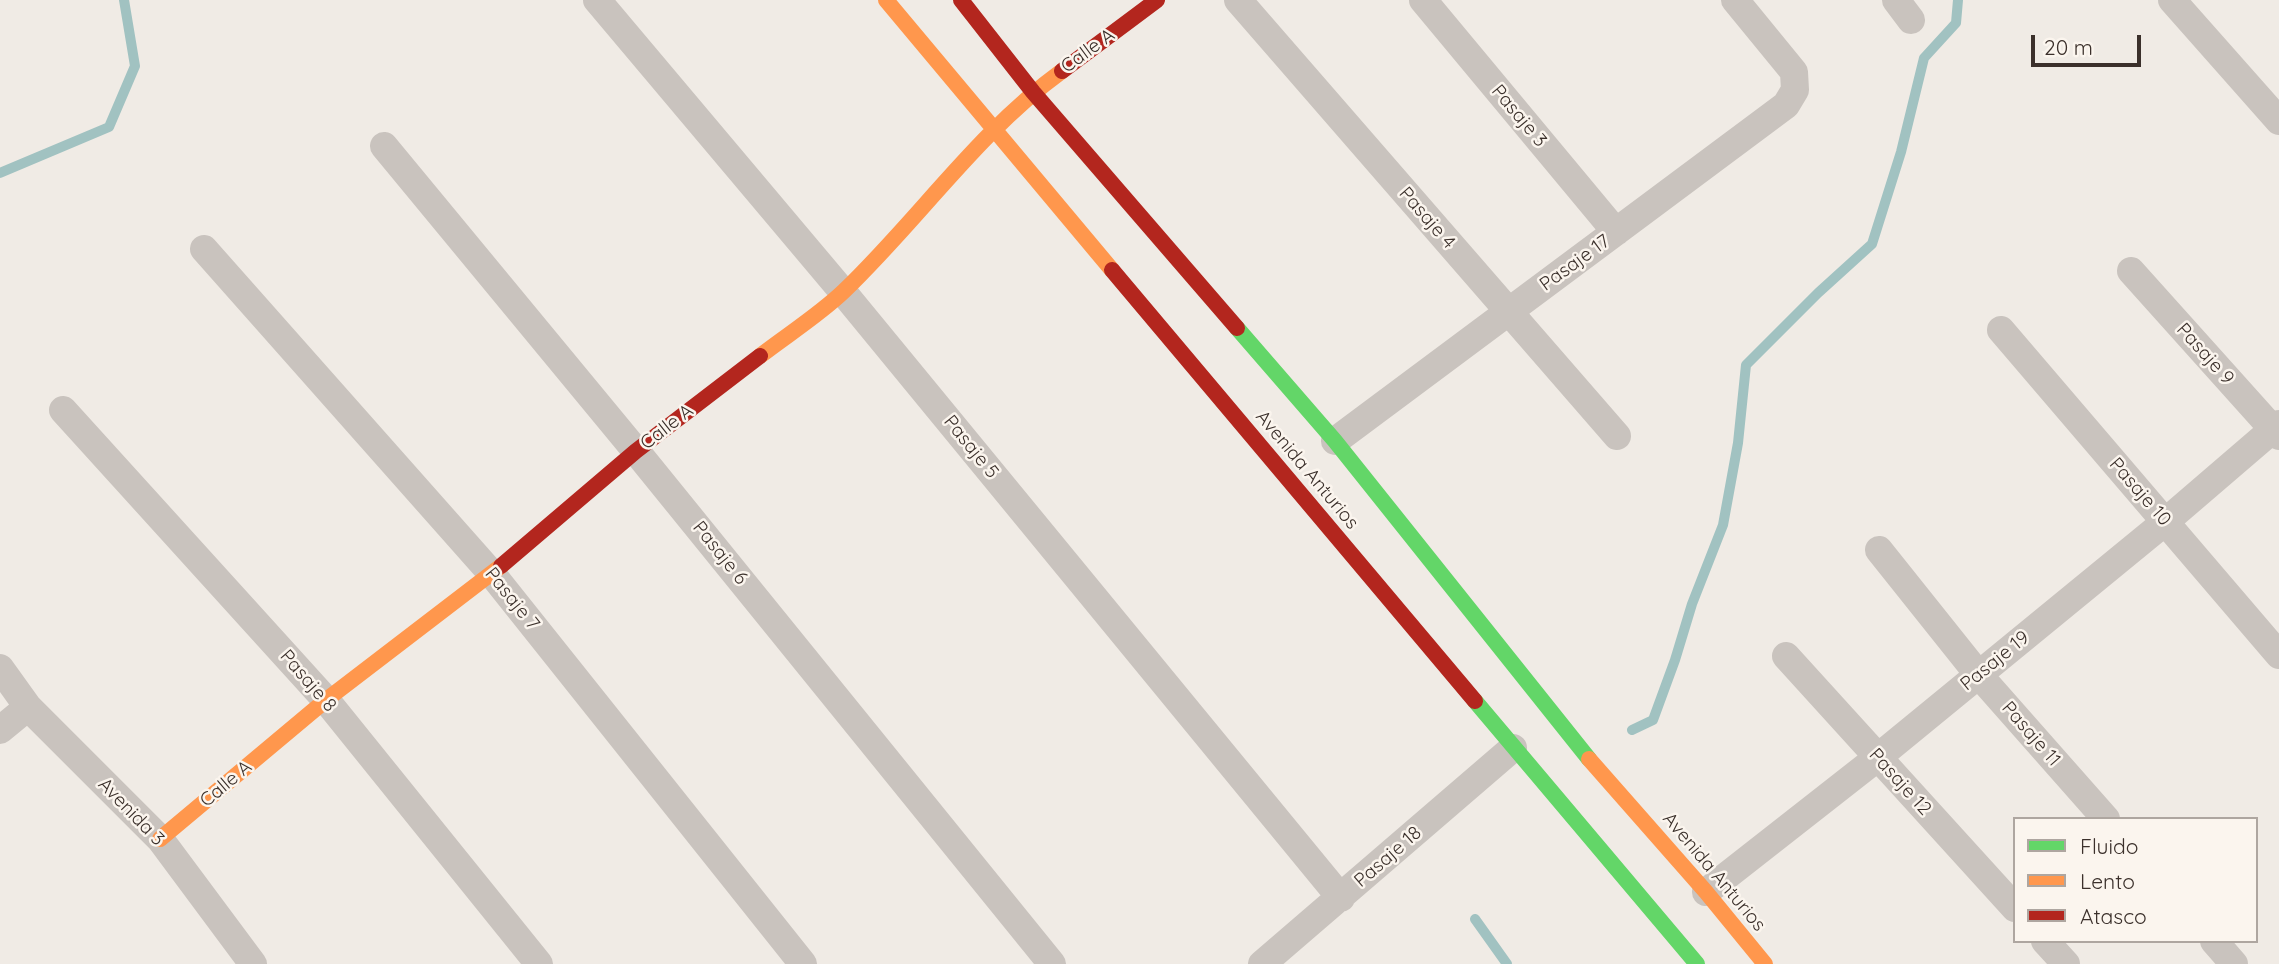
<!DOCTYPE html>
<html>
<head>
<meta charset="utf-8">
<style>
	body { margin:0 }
	#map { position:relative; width:2279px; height:964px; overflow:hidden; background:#f0ebe5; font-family:Quicksand,sans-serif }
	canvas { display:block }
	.legend { position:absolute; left:2013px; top:817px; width:245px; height:126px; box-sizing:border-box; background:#fbf5ee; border:2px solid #aea6a0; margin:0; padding:9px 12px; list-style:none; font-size:21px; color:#3b302b }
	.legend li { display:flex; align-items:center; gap:14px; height:35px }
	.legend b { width:35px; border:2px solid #aea6a0 }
	.scale { position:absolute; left:2031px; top:35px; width:110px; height:32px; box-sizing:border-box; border:4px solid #3b302b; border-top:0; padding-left:9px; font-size:21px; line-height:24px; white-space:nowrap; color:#3b302b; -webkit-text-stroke:5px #fbf5ee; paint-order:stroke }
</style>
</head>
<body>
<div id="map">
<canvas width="2279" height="964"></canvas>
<ul class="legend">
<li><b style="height:9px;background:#63d668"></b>Fluido</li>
<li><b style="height:9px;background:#ff974d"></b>Lento</li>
<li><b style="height:9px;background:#b3261e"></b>Atasco</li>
</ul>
<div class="scale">20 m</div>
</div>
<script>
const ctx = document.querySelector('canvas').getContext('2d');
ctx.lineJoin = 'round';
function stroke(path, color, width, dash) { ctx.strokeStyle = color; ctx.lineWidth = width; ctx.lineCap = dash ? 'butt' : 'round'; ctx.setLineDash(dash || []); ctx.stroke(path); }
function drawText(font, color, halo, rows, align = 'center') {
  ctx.font = font + ' Quicksand,sans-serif'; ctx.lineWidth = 5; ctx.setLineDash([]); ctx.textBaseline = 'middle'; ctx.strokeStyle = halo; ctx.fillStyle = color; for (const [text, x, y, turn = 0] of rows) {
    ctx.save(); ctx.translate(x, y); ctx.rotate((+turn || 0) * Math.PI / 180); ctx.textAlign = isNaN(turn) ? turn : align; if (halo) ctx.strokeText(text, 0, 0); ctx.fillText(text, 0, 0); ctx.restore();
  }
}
stroke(new Path2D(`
	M0 173 109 127 135 66 124 0
	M1632 730 1653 720 1675 660 1692 604 1723 525 1738 443 1746 365 1818 293 1872 244 1901 152 1924 58 1956 23 1958 0
	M1475 919 1507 964`), '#a1c2c1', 10);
stroke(new Path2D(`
	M597 0 843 292 1341 898
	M1238 0 1617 436
	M1423 0 1616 232
	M1896 0 1911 20
	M2172 0 2279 121
	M384 146 636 451 1052 964
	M204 249 492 574 803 964
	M2131 271 2279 436
	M2001 330 2279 655
	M63 410 326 700 539 964
	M1335 441 1786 105 1795 90 1794 72 1735 0
	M1879 550 1978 674 2106 819
	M1786 656 2015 908
	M0 668 28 707 160 839 253 964
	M0 730 28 707
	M1706 892 1877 758 2165 522 2279 424
	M2045 941 2066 964
	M2214 941 2234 964
	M1262 964 1513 748`), '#c9c3be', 28);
stroke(new Path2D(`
	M1237 328 1335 441 1589 759
	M1475 701 1697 964`), '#63d668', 16);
stroke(new Path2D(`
	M886 0 1112 270
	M760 356C787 335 819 315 844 291 919 219 978 132 1062 71
	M1589 759 1706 892 1765 964
	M160 839 326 700 501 566`), '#ff974d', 16);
stroke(new Path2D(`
	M961 0 1033 92 1237 328
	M1062 71 1157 0
	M1112 270 1475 701
	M501 566 636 451 760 356`), '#b3261e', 16);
drawText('19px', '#3b302b', '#fbf5ee', [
	["Calle A",1088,51,-36],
	["Pasaje 3",1519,116,50],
	["Pasaje 4",1427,218,49],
	["Pasaje 17",1575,263,-36],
	["Pasaje 9",2205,354,48],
	["Calle A",667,427,-38],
	["Pasaje 5",971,447,51],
	["Avenida Anturios",1307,470,50],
	["Pasaje 10",2140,492,49],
	["Pasaje 6",720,553,51],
	["Pasaje 7",512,599,51],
	["Pasaje 19",1995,661,-39],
	["Pasaje 8",308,681,49],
	["Pasaje 11",2031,734,49],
	["Pasaje 12",1900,782,48],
	["Calle A",226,784,-40],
	["Avenida 3",131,812,46],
	["Pasaje 18",1388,857,-41],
	["Avenida Anturios",1714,872,50]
]);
</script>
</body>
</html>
